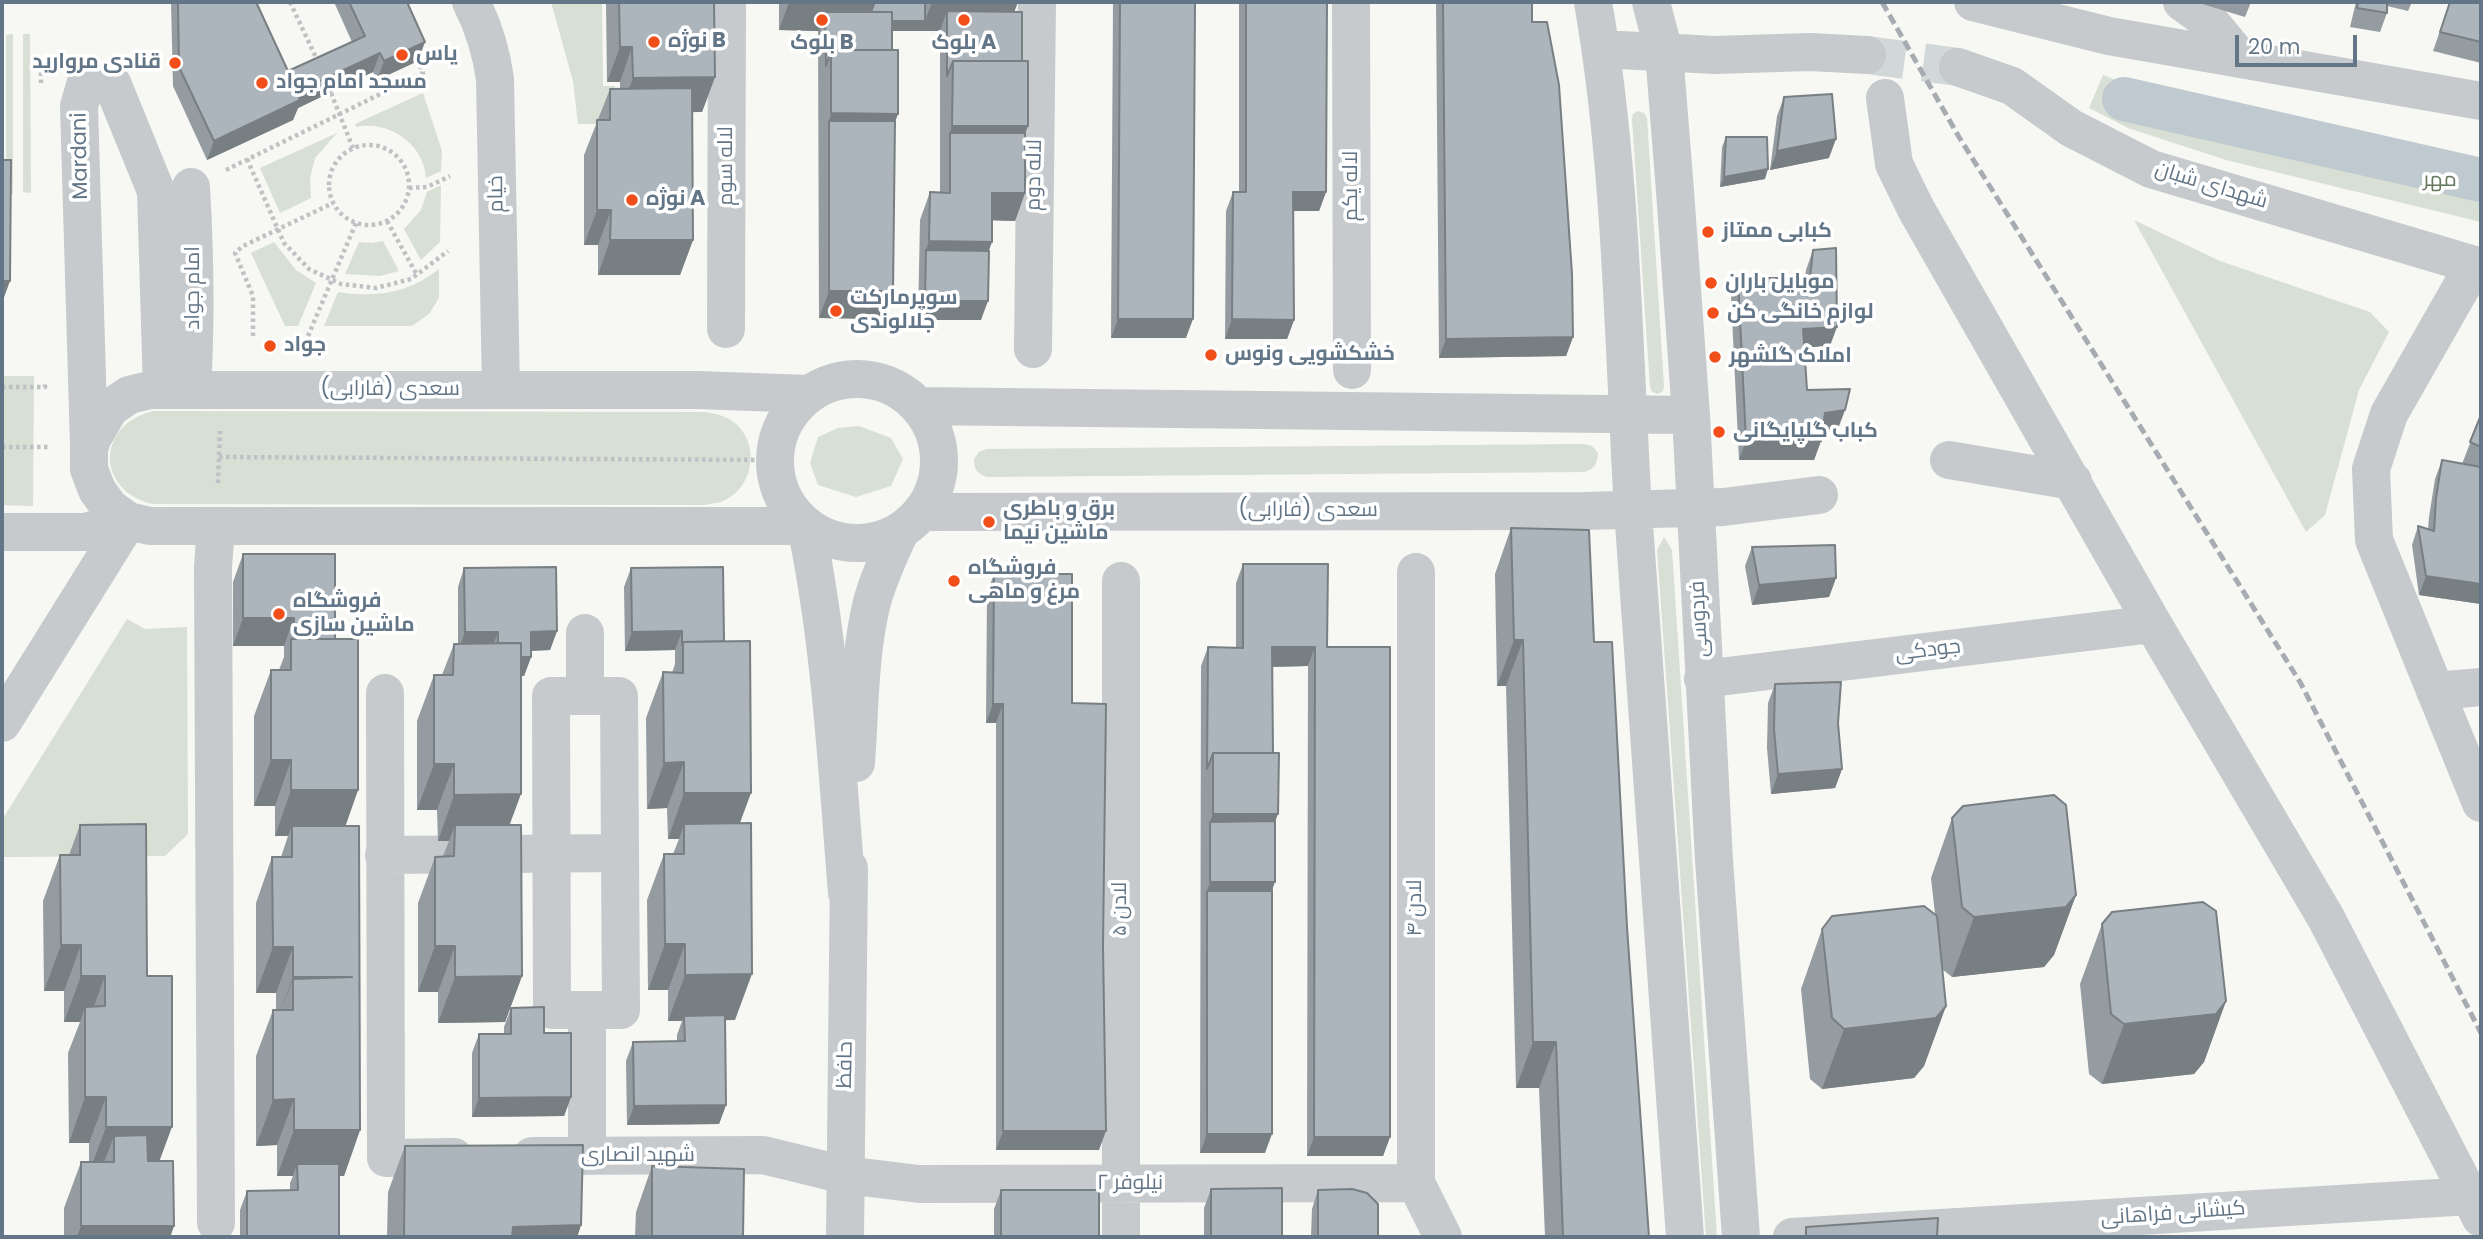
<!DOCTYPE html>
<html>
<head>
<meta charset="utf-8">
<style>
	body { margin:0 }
	#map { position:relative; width:2483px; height:1239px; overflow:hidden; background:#f7f7f3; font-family:Poppins,sans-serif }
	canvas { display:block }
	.frame { position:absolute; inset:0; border:4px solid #637687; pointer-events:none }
	.scale { position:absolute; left:2235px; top:35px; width:122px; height:32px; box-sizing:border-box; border:4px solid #637687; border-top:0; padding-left:9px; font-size:21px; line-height:24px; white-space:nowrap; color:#637687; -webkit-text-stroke:5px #fff; paint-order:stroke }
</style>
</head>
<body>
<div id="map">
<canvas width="2483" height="1239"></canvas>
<div class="frame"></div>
<div class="scale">20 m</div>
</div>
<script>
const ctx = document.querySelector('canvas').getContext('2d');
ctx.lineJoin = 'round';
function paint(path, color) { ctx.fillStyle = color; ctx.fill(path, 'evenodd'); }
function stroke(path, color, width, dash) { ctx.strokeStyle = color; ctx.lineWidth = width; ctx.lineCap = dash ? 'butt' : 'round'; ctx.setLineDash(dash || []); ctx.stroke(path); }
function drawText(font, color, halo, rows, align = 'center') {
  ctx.font = font + ' Poppins,Cairo,sans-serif'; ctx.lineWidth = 7; ctx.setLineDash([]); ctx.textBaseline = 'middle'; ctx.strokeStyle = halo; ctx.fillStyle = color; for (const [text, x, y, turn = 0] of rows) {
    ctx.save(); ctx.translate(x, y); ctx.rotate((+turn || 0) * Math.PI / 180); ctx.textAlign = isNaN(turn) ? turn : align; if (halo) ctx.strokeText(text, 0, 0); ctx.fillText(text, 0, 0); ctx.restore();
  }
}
paint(new Path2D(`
	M551 2H602L603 86H615V124H578L573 81Z
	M13 34V194H6V35Z
	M23 34H30L31 193 23 192Z
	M2103 75 2139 89 2481 158V222L2226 160 2128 128 2089 108Z
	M423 93 442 151 441 171 426 178C424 144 389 120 356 127L355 124Z
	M1638 111 1644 113 1647 118 1664 386 1663 391 1658 394 1652 392 1650 387 1632 119 1633 114Z
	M337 133 315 158 310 178 311 198 280 213 260 168Z
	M441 185 440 242 421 260 404 229 421 210 427 192Z
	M2134 220 2220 261 2370 312 2389 332 2359 390 2325 515 2306 532Z
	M383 241 399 271 380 276 345 274 359 242 372 243Z
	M274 242 296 270 316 283 298 326H285L251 253Z
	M439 269V298L429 314 412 326H324L338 292C376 298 409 293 439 269Z
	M2 376H34L33 506 2 505Z
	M153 411 705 412C716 414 727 416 736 424 761 446 753 490 721 502 716 503 710 504 705 505L152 504C96 490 96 425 153 411Z
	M859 426 891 438 903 459 891 486 856 497 818 485 810 463 818 437 838 428Z
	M1584 444 1592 446 1598 453C1597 464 1595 468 1585 472L987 477C977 474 974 469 974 459L979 452 987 449Z
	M1664 537 1672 550 1717 1237H1706L1657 550Z
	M127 619 145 629 187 627 188 834 165 856 2 857V820Z`), '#d8dfd4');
stroke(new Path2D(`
	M2124 99 2481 180`), '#bfcad0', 44);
stroke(new Path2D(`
	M1867 55 1958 67`), '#d2d7d8', 38, [38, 19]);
stroke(new Path2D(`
	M290 2 319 64
	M41 83V59H53
	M331 93 353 148
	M329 185a40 40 0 1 1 80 0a40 40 0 1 1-80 0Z
	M247 159 284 243 309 269 341 284 376 288 411 279 448 251
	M226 170 423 73 419 63
	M409 188 427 187 450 176
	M387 221 417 275
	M253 336V296L235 253 243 246 333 203
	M308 336 356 223
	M2 387H45V383
	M2 447H50
	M219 457 775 460
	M218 483 220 431`), '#bfc2c4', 4.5, [3.5, 3.5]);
stroke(new Path2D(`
	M471 2C484 27 491 50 495 79L501 390
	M1351 2 1352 370
	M1593 2C1622 169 1623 341 1633 510 1649 753 1668 995 1685 1237
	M1651 2 1664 52 1675 191 1691 415 1714 860 1741 1237
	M1973 2 2109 36 2481 101
	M2182 2 2212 24 2241 59
	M1601 49 1715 55 1810 52 1867 55
	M1958 67 2012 86 2071 128 2151 169 2481 267
	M1885 98 1894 164 1916 209 2153 624 2326 918 2481 1218
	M191 187C195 255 196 322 192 390
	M2474 265 2389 414 2371 469 2374 540 2481 803
	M726 329 727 2
	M1033 349 1037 2
	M775 461a82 82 0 1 1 164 0a82 82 0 1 1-164 0Z
	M809 394 697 390H150L129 395 110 408 92 439 89 449V469L97 490 110 508 128 521 150 526H806C831 647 837 770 847 893
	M918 406 1691 415
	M89 446 79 106 86 82 112 83 156 191 162 390
	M1949 460 2073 481
	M921 512 1584 511 1723 507 1819 495
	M216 526 213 567 216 1223
	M2 532H85L128 521
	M1416 572V1183L1443 1237
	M585 633V696H619L621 1010H587
	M1703 679 2153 624
	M2435 691 2481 687
	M385 693 386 1158 454 1157
	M585 696H551L552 1010H587V1156
	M2 723 128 521
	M856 763C860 710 859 654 872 602 879 577 889 555 900 532
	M384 855 620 853
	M532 1156 763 1155 845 1175 919 1184 1416 1183
	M845 1237 849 868
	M1121 1237V581
	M1792 1237 2471 1196`), '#c6cacd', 38);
stroke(new Path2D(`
	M1882 2 1959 137 2300 682 2481 1033`), '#a6acb2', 5, [10, 5]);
paint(new Path2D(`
	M171 2H257L288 71 352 42 334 2H407L418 61 377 80 373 72 298 108 293 120 207 160 173 86Z
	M606 2H714L715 77 702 112H692L693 240 680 275H598V245H584V155L610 89H620V82H607Z
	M779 2H1018L1014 12 1022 61 1025 133V193L1015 221 992 220 981 320H918L920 220 930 192 940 193V31H892V50L898 114 895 121 893 291 883 319 819 318 818 31 779 30Z
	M1113 2H1195L1186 338H1111Z
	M1239 2H1327L1326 192 1319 211H1294V320L1287 339H1225L1226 211 1233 192H1239Z
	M1436 2H1532V22L1573 337 1566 356 1439 358Z
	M2199 2H2251L2245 17 2199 3Z
	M2356 2H2412L2408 11 2387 6V13L2380 32 2350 27Z
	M2450 2H2481V63L2433 51Z
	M1784 97 1829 158 1770 170 1777 116Z
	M1726 137 1765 179 1720 187 1722 147Z
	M1813 250 1830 346 1804 347 1807 390 1838 429 1823 431 1821 441 1814 460H1739L1731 297 1738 278H1805L1806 270Z
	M2481 415V604L2419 595 2412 545 2418 526 2428 529 2429 517 2435 479 2442 460 2462 464Z
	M1511 528 1594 642 1627 927 1649 1237H1545L1539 1088H1516L1506 686H1497L1495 574Z
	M1752 547 1836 578 1829 597 1752 605 1745 566Z
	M243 554 335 639 358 790 345 826 360 1130 344 1176H339V1237H240V1210L247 1191 290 1190V1183L293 1176H277V1145L256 1146V1056L273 1010H276V993H256V903L272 857H281L288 836H275V806H254V716L271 670H279L284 657V646H233V582Z
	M1243 564 1327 647 1390 1137 1383 1156H1307L1308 666 1272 667 1273 753 1275 821 1265 1153H1200L1201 666 1208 647 1236 648V583Z
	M464 568 557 631 550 650 531 651V657L524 676H521L510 825 522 976 505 1022 438 1023V992H418V903L435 857 443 856 449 841H438L437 810H417V721L434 675H442L454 644H458V587Z
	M631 568 724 641 740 823 735 1020H725L726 1105 719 1124 627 1125 626 1061 633 1042H677V1035L682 1021H668V990H648L647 900 664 854H673L679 839H668L667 808 647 809 646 718 663 672 672 673 675 664V650L625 651 624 587Z
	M994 574 1072 703 1099 1150H996V723H986L987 593Z
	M1775 684 1838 723 1842 769 1835 788 1771 794 1767 748 1768 703Z
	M1952 818 2076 895 2054 955 2044 967 1952 977 1942 969 1946 1006 1924 1066 1914 1078 1822 1089 1810 1079 1801 989 1822 929 1935 914 1931 878Z
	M80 825 147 976 159 1161 174 1226 170 1237H64V1208L81 1162H89V1143H69L68 1053 80 1022H64V991H44L43 901 60 855H69Z
	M2102 924 2226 1001 2204 1062 2194 1074 2102 1084 2089 1074 2080 984Z
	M511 1008 544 1033 571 1097 564 1116 472 1117V1053L479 1034H504V1027Z
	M405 1146 581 1225 577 1237H387L388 1192Z
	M652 1166 743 1237H635L636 1212Z
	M1211 1189 1282 1237H1204V1208Z
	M1001 1190 1099 1237H994V1209Z
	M1318 1190 1378 1237H1311L1312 1209Z`), '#949ca1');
paint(new Path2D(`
	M789 2H875L925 21 932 2H1018L1007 30 947 11 940 31H825V12L819 31 779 30Z
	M425 42 418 61 377 80 384 61Z
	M620 47H632L620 82H607Z
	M380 53 373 72 298 108 293 120 207 160 214 141 297 92Z
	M715 77 702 112 620 113 633 78Z
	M831 113 898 114 885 149 829 121Z
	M952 126H1028L1015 161 950 133Z
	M1836 139 1829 158 1770 170 1777 151Z
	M1768 169 1765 179 1720 187 1724 177Z
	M1293 192H1326L1319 211H1286Z
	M992 193H1025L1015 221 982 220Z
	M597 210H611L598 245H584Z
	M610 240H693L680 275H598Z
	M929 241 992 242 982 270 926 250Z
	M2 281H10L2 303Z
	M829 291H893L883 319 819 318Z
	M925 301H988L981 320H918Z
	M1118 319H1193L1186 338H1111Z
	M1232 319 1294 320 1287 339H1225Z
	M1837 327 1830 346 1796 348 1803 329Z
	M1573 337 1566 356 1439 358 1446 339Z
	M1845 410 1838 429 1818 432 1825 413Z
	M1746 441H1821L1814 460H1739Z
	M2426 576 2481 584V604L2419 595Z
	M1836 578 1829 597 1752 605 1759 585Z
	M243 618H294L284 646H233Z
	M557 631 550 650 524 651 531 632Z
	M682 631 675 650 625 651 632 632Z
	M465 632H498L491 651H458Z
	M1514 640H1523L1506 686H1497Z
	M1272 647H1315L1308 666 1265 667Z
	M531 657 524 676 491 677 498 658Z
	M993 704H1003L996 723H986Z
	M271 760H291L275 806H254Z
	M684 762 667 808 647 809 664 763Z
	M434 764H454L437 810H417Z
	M1842 769 1835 788 1771 794 1778 774Z
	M291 790H358L342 836 292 826 288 836H275Z
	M684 793H751L734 839 684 824 679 839H668Z
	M521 794 504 840 455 825 449 841H438L454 795Z
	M1213 814H1278L1265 849 1210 822Z
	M1210 882H1275L1265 910 1207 891Z
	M2076 895 2054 955 2044 967 1952 977 1974 917Z
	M665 944H685L668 990H648Z
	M61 945H81L64 991H44Z
	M435 946H455L438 992H418Z
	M273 947H293L276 993H256Z
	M752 974 735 1020 684 1021V1016L682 1021H668L685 975Z
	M81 976H105L88 1022 85 1007 80 1022H64Z
	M522 976 505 1022 438 1023 455 977Z
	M293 977H352L293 979 276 1023Z
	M2226 1001 2204 1062 2194 1074 2102 1084 2124 1024Z
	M1946 1006 1924 1066 1914 1078 1822 1089 1844 1029Z
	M1533 1042H1556L1539 1088H1516Z
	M85 1097H106L89 1143H69Z
	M571 1097 564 1116 472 1117 479 1098Z
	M294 1099 277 1145 256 1146 273 1100Z
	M726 1105 719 1124 627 1125 634 1106Z
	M106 1127H172L155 1173 114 1136 100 1173H89Z
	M294 1130H360L344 1176H297V1164L293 1176H277Z
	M1003 1131H1106L1099 1150H996Z
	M1207 1134H1272L1265 1153H1200Z
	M1314 1137H1390L1383 1156H1307Z
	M581 1225 577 1237H509L513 1227Z
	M81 1226H174L170 1237H77Z`), '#787f83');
const building = new Path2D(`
	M178 2H256L288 71 365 36 349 2H407L425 42 384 61 380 53 297 92 300 100 214 141 179 67Z
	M619 2H714L715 77 633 78 632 47H620Z
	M875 2H925V21H892V12H871Z
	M1120 2H1195L1193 319H1118Z
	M1246 2H1327L1326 192H1293L1294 320 1232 319 1233 192H1246Z
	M1443 2H1532V22H1547L1559 85 1572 274 1573 337 1446 339Z
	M2358 2H2387V13L2357 8Z
	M2450 2H2481V42L2440 32Z
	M947 11 1022 12V61H953L947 76Z
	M825 12H892V50H831L826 66Z
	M831 50H898V114L831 113Z
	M953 61H1028V126H952Z
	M692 88 693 240H610L611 210H597V120H610V89Z
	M1832 94 1836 139 1777 151 1784 97Z
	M829 121H895L893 291H829Z
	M950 133H1025V193H992V242L929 241 930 192 950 193Z
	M1726 137H1767L1768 169 1724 177Z
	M2 160H11L10 281H2Z
	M1836 248 1837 327 1803 329 1807 390 1850 389 1845 410 1825 413 1821 441H1746L1738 278H1810L1813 250Z
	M926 250 989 251 988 301H925Z
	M2481 415V447L2470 442Z
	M2442 460 2481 467V584L2426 576 2418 526 2434 531 2436 498Z
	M1511 528 1589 530 1594 642H1612L1627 927 1649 1237H1563L1556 1042H1533L1523 640H1514Z
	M1835 545 1836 578 1759 585 1752 547Z
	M243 554H335V639H294V618H243Z
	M1243 564H1328L1327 647H1390V1137H1314L1315 647H1272L1273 753H1213L1207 769 1208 647 1243 648Z
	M556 567 557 631 531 632V657H521V643H498V632H465L464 568Z
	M723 567 724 641 683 642 682 645V631L632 632 631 568Z
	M994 574H1072V703L1106 704 1103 947 1106 1131H1003V704H993Z
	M291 639H358V790H291V760H271V670H291Z
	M750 641 751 793H684V762L664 763 663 672 683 673V642Z
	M521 643V794L454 795V764H434V675H453L454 644Z
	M1841 682 1838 723 1842 769 1778 774 1774 729 1775 684Z
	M1213 753H1279L1278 814H1213Z
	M2054 795 2066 805 2076 895 2066 907 1974 917 1962 907 1952 818 1963 806Z
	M1275 821V882H1210V822Z
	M751 823 752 974 685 975V944H665L664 854H684V824Z
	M146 824 147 976H172V1127H106V1097H85V1007L105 1006V976H81V945H61L60 855H80V825Z
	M455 825H521L522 976 455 977V946H435V857L454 856Z
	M292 826H359L360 1130H294V1099L273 1100V1010H293V979L352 977H293V947H273L272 857H292Z
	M1207 891H1272V1134H1207Z
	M2203 902 2216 911 2226 1001 2216 1014 2124 1024 2111 1014 2102 924 2112 912Z
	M1924 906 1937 916 1946 1006 1936 1018 1844 1029 1832 1018 1822 929 1832 916Z
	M544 1007V1033H571V1097L479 1098V1034H511V1008Z
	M725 1015 726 1105 634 1106 633 1042 685 1041 684 1016Z
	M147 1135 148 1161H173L174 1226H81V1162H114V1136Z
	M583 1145 581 1225 513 1227 512 1237H404L405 1146Z
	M297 1164H339V1237H247V1191L298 1190Z
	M652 1166 744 1169 743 1237H652Z
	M1282 1188V1237H1211V1189Z
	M1352 1189 1367 1193 1378 1204V1237H1318V1190Z
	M1001 1190H1099V1237H1001Z
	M1938 1218 1937 1237H1806V1227Z`);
paint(building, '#acb5bb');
stroke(building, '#787f83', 2);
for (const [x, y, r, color] of [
	[822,20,7,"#f14e19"],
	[964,20,7,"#f14e19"],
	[654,42,7,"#f14e19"],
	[402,55,7,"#f14e19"],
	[175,63,7,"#f14e19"],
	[262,83,7,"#f14e19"],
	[632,200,7,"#f14e19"],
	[1708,232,7,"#f14e19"],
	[1711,283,7,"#f14e19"],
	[836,311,7,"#f14e19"],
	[1713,313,7,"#f14e19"],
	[270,346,7,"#f14e19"],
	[1211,355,7,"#f14e19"],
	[1715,357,7,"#f14e19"],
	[1719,432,7,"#f14e19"],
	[989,522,7,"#f14e19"],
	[954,581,7,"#f14e19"],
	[279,614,7,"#f14e19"]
]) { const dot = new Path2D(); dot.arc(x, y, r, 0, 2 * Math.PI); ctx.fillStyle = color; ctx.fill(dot); stroke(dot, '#fff', 2.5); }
drawText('bold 21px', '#637687', '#fff', [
	["نوژه B",668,42],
	["بلوک B",822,44,"center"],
	["بلوک A",964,44,"center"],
	["یاس",416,55],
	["قنادی مروارید",161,63,"right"],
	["مسجد امام جواد",276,83],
	["نوژه A",646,200],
	["کبابی ممتاز",1722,232],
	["موبایل باران",1725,283],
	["سوپرمارکت",850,299],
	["جلالوندی",850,323],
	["لوازم خانگی کن",1727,313],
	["جواد",284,346],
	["خشکشویی ونوس",1225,355],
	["املاک گلشهر",1729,357],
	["کباب گلپایگانی",1733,432],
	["برق و باطری",1003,510],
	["ماشین نیما",1003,534],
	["فروشگاه",968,569],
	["مرغ و ماهی",968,593],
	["فروشگاه",293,602],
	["ماشین سازی",293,626]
], 'left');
drawText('21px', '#637687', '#fff', [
	["Mardani",81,156,-91],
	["لاله سوم",727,166,-90],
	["لاله دوم",1035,175,-89],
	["لاله یکم",1352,186,-90],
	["شهدای شبان",2211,186,17],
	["خیام",497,194,-91],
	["امام جواد",194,288,-90],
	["سعدی (فارابی)",390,390],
	["سعدی (فارابی)",1308,511],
	["فردوسی",1700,619,-93],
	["جودکی",1928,651,-7],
	["لادن ۴",1416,908,-90],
	["لادن ۵",1121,909,-90],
	["حافظ",846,1065,-89],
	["شهید انصاری",638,1156],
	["نیلوفر ۲",1130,1184],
	["کیشانی فراهانی",2173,1214,-4]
]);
drawText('21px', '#64785f', '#fff', [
	["مهر",2440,181]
]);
</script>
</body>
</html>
